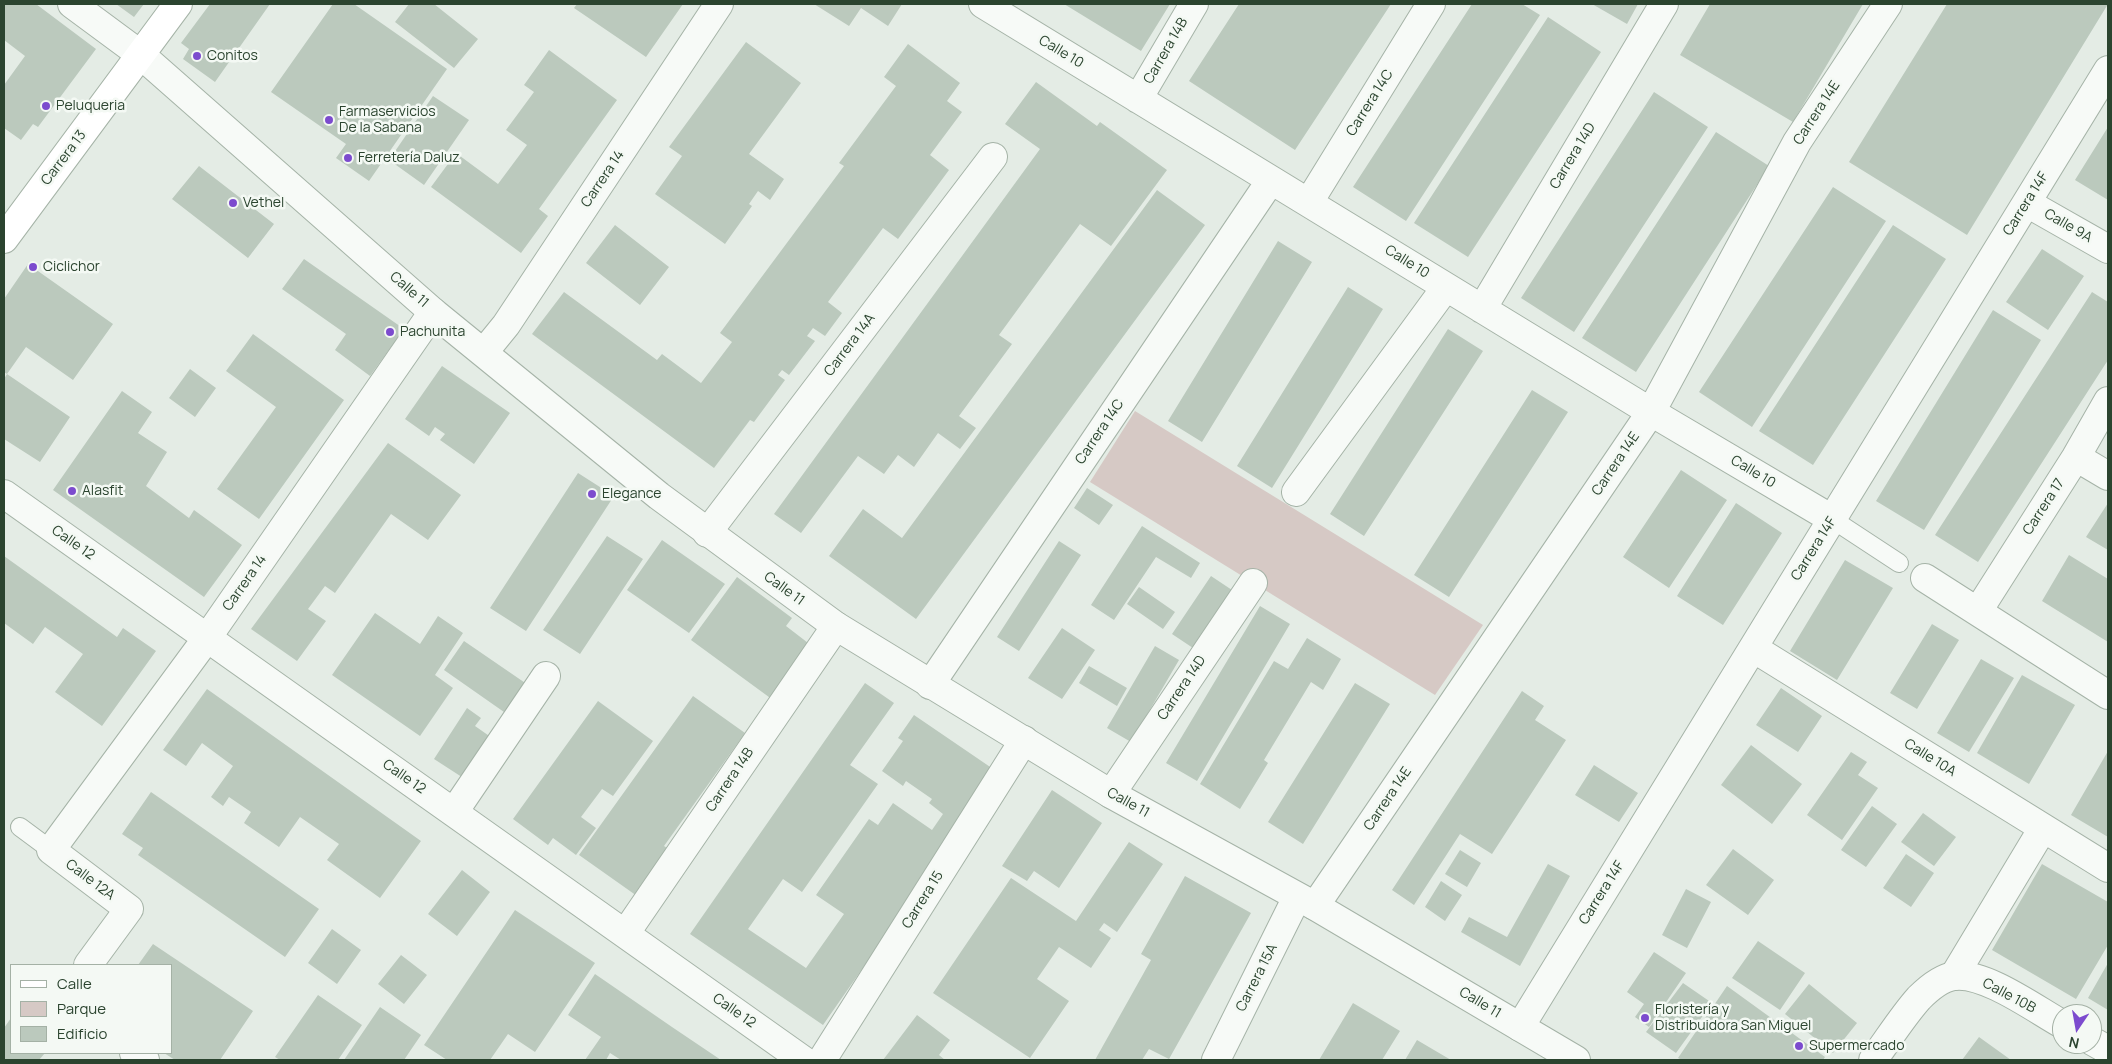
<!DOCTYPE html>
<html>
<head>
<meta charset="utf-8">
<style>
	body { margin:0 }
	#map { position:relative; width:2112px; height:1064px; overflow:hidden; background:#e4ece5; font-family:Manrope,sans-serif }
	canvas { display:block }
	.frame { position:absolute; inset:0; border:5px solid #2b442f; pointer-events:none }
	.legend { position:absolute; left:10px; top:964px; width:162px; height:90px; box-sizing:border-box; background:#f4f9f4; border:1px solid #a4b1a5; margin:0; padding:6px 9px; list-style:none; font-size:15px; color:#2b442f }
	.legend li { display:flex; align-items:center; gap:10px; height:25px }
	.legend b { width:25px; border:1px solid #a4b1a5 }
	.north { position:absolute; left:2052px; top:1004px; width:50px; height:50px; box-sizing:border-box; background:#f4f9f4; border:1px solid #a4b1a5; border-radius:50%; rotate:192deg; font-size:14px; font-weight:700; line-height:20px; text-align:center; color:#2b442f }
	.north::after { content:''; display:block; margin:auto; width:18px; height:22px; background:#7c4bce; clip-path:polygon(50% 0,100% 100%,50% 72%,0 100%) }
</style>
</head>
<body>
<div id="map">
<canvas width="2112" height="1064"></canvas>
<div class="frame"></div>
<ul class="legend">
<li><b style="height:6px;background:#fff"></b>Calle</li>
<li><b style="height:14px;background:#d6c9c5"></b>Parque</li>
<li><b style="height:14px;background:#bbc9bd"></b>Edificio</li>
</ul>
<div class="north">N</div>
</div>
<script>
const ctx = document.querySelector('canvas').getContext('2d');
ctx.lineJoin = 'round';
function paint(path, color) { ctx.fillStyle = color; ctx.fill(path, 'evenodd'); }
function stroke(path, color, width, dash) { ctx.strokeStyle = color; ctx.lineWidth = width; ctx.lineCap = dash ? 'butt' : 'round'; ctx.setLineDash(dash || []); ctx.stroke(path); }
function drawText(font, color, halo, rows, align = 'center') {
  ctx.font = font + ' Manrope,sans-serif'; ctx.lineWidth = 5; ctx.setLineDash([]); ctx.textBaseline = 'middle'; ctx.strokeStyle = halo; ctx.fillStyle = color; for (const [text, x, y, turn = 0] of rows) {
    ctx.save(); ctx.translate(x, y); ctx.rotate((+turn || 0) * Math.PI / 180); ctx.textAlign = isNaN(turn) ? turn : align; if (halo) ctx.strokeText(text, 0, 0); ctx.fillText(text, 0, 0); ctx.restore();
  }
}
paint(new Path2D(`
	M1135 411 1483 625 1435 695 1090 482Z`), '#d6c9c5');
paint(new Path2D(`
	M4 4H36L96 49 38 127 33 124 21 140 4 128V85L25 56 4 40Z
	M116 4H144L134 17Z
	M210 4H270L215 82 183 59 189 49 181 43Z
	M333 4H354L447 69 369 181 336 158 346 144 271 92Z
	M409 4H434L478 39 454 68 395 22Z
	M577 4H683L646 57 574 8Z
	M814 4H902L888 26 861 8 849 26Z
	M1064 4H1170L1141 51Z
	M1239 4H1391L1295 150 1189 81Z
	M1472 4H1522L1540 15 1406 221 1353 187Z
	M1592 4H1638L1627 24Z
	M1710 4H1863L1793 122 1680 55Z
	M1947 4H2108L1967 235 1849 162Z
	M1548 17 1601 52 1468 257 1414 223Z
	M746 42 801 83 749 154 784 179 770 200 758 191 749 204 752 206 725 244 655 194 682 156 669 147Z
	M908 44 960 83 947 101 962 112 930 155 949 170 898 239 883 228 828 302 842 313 825 336 813 328 807 336 815 341 789 375 782 370 778 375 785 380 754 422 750 420 714 468 532 334 564 292 657 360 662 354 701 383 732 342 720 333 844 166 839 163 896 86 884 77Z
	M549 50 617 100 539 209 548 216 521 253 431 187 456 153 498 184 527 145 506 130 534 92 524 85Z
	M1036 82 1097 126 1100 122 1167 170 1111 246 1080 224 999 335 1012 344 959 416 976 428 960 449 938 433 914 467 898 455 884 474 858 456 801 533 774 514 1040 149 1005 124Z
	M1654 92 1708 127 1574 332 1521 298Z
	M433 96 469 120 424 185 389 160Z
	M2108 127V200L2075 180Z
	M1716 132 1769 166 1636 372 1582 338Z
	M199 166 274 224 248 258 172 199Z
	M1833 187 1886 221 1752 427 1699 392Z
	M1157 190 1205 225 916 619 829 556 863 509 902 538Z
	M615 225 669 267 640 305 586 263Z
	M1893 225 1946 259 1813 465 1759 431Z
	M1278 241 1312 262 1202 442 1168 421Z
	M2042 249 2084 276 2048 330 2006 302Z
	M304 259 404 329 370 376 335 350 346 334 282 289Z
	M28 264 113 324 73 380 26 347 7 374 70 417 40 462 4 439V379L7 374 4 372V299Z
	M1348 287 1383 309 1272 488 1237 466Z
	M2092 292 2108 302V360L1978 562 1935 535Z
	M1993 310 2041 340 1924 530 1876 501Z
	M1448 329 1483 351 1364 536 1330 514Z
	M253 334 344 400 259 519 217 489 276 407 226 371Z
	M442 366 510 413 474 464 440 440 445 434 435 427 429 436 405 419Z
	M190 369 216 388 195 417 169 398Z
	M1532 390 1568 412 1449 597 1414 575Z
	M122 391 152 412 138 433 167 452 146 486 189 518 194 510 242 545 204 597 53 490Z
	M388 443 461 495 428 540 391 514 335 593 325 586 308 609 326 621 297 661 251 629Z
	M1681 470 1727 500 1669 588 1623 557Z
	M578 473 614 496 526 631 490 608Z
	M1087 488 1113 505 1099 525 1074 508Z
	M1736 503 1782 533 1723 625 1677 596Z
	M2108 503V550L2086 537Z
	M1142 526 1200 563 1191 578 1156 557 1114 620 1091 605Z
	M607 536 643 559 580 654 543 630Z
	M662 540 725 584 689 633 627 590Z
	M1059 541 1081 555 1019 651 997 637Z
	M2069 555 2108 579V642L2042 601Z
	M4 556 117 637 123 628 156 651 102 726 55 692 83 654 45 627 33 644 4 623Z
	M1845 560 1893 588 1837 680 1790 651Z
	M1211 576 1232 590 1193 648 1172 634Z
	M737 577 792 618 786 626 812 646 773 700 691 640Z
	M1139 587 1175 612 1163 629 1127 604Z
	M1260 606 1290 624 1197 781 1166 763Z
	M375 613 420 644 438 616 463 633 435 675 453 688 420 736 332 675Z
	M1932 624 1959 640 1917 709 1890 693Z
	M1062 628 1095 650 1062 699 1028 678Z
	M1307 638 1341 659 1323 690 1311 682 1264 760 1268 763 1240 809 1200 784 1274 661 1288 669Z
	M464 641 534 689 514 719 444 670Z
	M1155 646 1179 660 1131 742 1107 728Z
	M1981 659 2014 678 1969 752 1937 733Z
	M1089 666 1127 688 1117 706 1079 683Z
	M2022 675 2075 705 2029 784 1977 753Z
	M865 683 894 703 850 765 878 784 802 892 783 879 748 929 806 968 844 914 816 895 869 819 878 825 893 803 932 830 943 814 929 803 932 799 906 781 903 786 882 771 903 741 898 738 914 715 999 773 823 1025 690 934Z
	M1355 683 1390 704 1303 844 1268 822Z
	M1781 688 1822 716 1798 752 1756 725Z
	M207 689 421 841 380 898 327 860 339 844 300 817 279 847 244 823 251 812 229 797 223 806 211 797 233 766 202 743 186 766 163 750Z
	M1522 691 1544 706 1535 720 1566 740 1492 854 1460 834 1414 905 1392 890Z
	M693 696 745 733 664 846 670 850 637 896 579 855Z
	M598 701 653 741 613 796 602 789 581 817 596 828 576 855 553 838 548 845 513 819Z
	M467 708 481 718 475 726 495 740 468 781 434 759Z
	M1751 745 1802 784 1772 824 1721 785Z
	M2108 751V837L2071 815Z
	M1851 752 1867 762 1858 775 1878 788 1842 840 1807 815Z
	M1594 765 1638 793 1619 822 1575 795Z
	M1052 790 1102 823 1059 888 1034 871 1027 881 1002 866Z
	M151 792 319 909 285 957 138 855 143 848 122 834Z
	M1872 806 1897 824 1866 867 1841 850Z
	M1923 813 1956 837 1934 866 1901 842Z
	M1129 842 1163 864 1117 932 1104 923 1099 930 1111 938 1091 968 1059 947 1037 979 1069 1001 1030 1058 933 993 1011 878 1076 921Z
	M1733 849 1774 880 1748 915 1706 885Z
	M1460 850 1481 863 1467 887 1445 874Z
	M1906 854 1934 873 1911 907 1883 888Z
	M1548 864 1570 876 1520 966 1461 932 1469 917 1507 937Z
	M2042 864 2108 902V945L2076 999 1992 950Z
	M462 870 490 892 457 936 428 914Z
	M1185 876 1251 913 1169 1059 1149 1049 1142 1060H1095L1151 960 1141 954Z
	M1441 881 1462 895 1445 921 1425 907Z
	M1686 889 1711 902 1687 948 1662 935Z
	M515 910 595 963 535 1052 508 1034 490 1060H447L424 1045Z
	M332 929 361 950 337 984 308 963Z
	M1758 941 1805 973 1780 1010 1732 978Z
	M153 944 253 1011 220 1060H175L164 1053H171V965H138Z
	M1654 952 1686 973 1649 1027 1635 1017 1644 1004 1627 992Z
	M401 955 427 975 404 1004 378 984Z
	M2108 963V1010L2088 998Z
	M595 974 672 1027 721 1060H621L610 1053 606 1060H585L601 1037 568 1015Z
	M1683 983 1712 1003 1676 1053 1646 1032Z
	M1809 984 1857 1023 1833 1053 1785 1014Z
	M1727 986 1825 1057 1823 1060H1682L1678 1058Z
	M318 995 362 1025 338 1060H280L275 1057Z
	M1353 1003 1400 1031 1382 1060H1319Z
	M380 1007 421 1035 404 1060H344Z
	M917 1015 950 1040 939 1055 945 1060H883Z
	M11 1018V1053H45L39 1060H4V1028Z
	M1979 1037 2011 1060H1962Z
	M1417 1040 1451 1060H1405Z`), '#bbc9bd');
const service = new Path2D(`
	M1832 519 1899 563
	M20 827 51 850`);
const minor = new Path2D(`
	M983 4 1651 412 1832 519
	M1138 99 1194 4
	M1309 202 1431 4
	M2027 203 2108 249
	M1482 309 1664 4
	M484 352 506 325 719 4
	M2076 457 2108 476
	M1296 492 1446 287
	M4 494 803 1060
	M707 533 993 157
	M1925 578 2108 695
	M1978 611 2076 457 2108 401
	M1753 648 2108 868
	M930 685 1271 180
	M1111 794 1253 583
	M454 812 546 676
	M1315 906 1651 412 1797 142 1888 4
	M625 934 836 626
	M88 965 129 909 51 850 207 638 433 312
	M1954 976 2043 828
	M1520 1027 2108 70
	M134 1053 145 1060
	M822 1060 1024 740
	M1216 1060 1297 897`);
const tertiary = new Path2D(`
	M72 4 141 55 433 312 659 496 836 626 1111 794 1315 906 1576 1060
	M2092 1041 2108 1050
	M1873 1060C1888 1040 1902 1017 1919 998 1928 989 1941 978 1954 976 1985 972 2035 1009 2062 1024`);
const secondary = new Path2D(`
	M4 239 178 4`);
stroke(service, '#a5b3a7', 20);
stroke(minor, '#a5b3a7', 30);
stroke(tertiary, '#a5b3a7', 30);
stroke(secondary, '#a5b3a7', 30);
stroke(service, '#f7faf7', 18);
stroke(minor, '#f7faf7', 28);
stroke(tertiary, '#f7faf7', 28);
stroke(secondary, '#fff', 28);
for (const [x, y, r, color] of [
	[197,56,5,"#7c4bce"],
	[46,106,5,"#7c4bce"],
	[329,120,5,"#7c4bce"],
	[348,158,5,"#7c4bce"],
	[233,203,5,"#7c4bce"],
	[33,267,5,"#7c4bce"],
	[390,332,5,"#7c4bce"],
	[72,491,5,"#7c4bce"],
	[592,494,5,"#7c4bce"],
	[1645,1018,5,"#7c4bce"],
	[1799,1046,5,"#7c4bce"]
]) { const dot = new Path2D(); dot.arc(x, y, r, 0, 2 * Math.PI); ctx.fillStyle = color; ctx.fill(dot); stroke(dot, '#f4f9f4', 2); }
drawText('14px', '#2b442f', '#f4f9f4', [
	["Carrera 14B",1166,51,-60],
	["Calle 10",1061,52,31],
	["Carrera 14C",1370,103,-58],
	["Carrera 14E",1817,113,-57],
	["Carrera 14D",1573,156,-59],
	["Carrera 13",64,158,-53],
	["Carrera 14",603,179,-56],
	["Carrera 14F",2026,204,-58],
	["Calle 9A",2068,226,30],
	["Calle 10",1407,262,32],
	["Calle 11",409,290,41],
	["Carrera 14A",850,345,-53],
	["Carrera 14C",1100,432,-56],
	["Carrera 14E",1616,464,-56],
	["Calle 10",1753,472,31],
	["Carrera 17",2044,507,-57],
	["Calle 12",73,543,35],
	["Carrera 14F",1814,549,-58],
	["Carrera 14",245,583,-55],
	["Calle 11",784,589,36],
	["Carrera 14D",1182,688,-56],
	["Calle 10A",1930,758,32],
	["Calle 12",404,777,35],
	["Carrera 14B",730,780,-56],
	["Carrera 14E",1388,799,-56],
	["Calle 11",1128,803,29],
	["Calle 12A",90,880,37],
	["Carrera 14F",1602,893,-58],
	["Carrera 15",923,900,-58],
	["Carrera 15A",1257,978,-63],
	["Calle 10B",2009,996,28],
	["Calle 11",1480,1003,31],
	["Calle 12",734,1011,35]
]);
drawText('14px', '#2b442f', '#f4f9f4', [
	["Conitos",207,56],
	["Peluqueria",56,106],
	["Farmaservicios",339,112],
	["De la Sabana",339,128],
	["Ferretería Daluz",358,158],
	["Vethel",243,203],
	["Ciclichor",43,267],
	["Pachunita",400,332],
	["Alasfit",82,491],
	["Elegance",602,494],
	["Floristería y",1655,1010],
	["Distribuidora San Miguel",1655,1026],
	["Supermercado",1809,1046]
], 'left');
</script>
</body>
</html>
